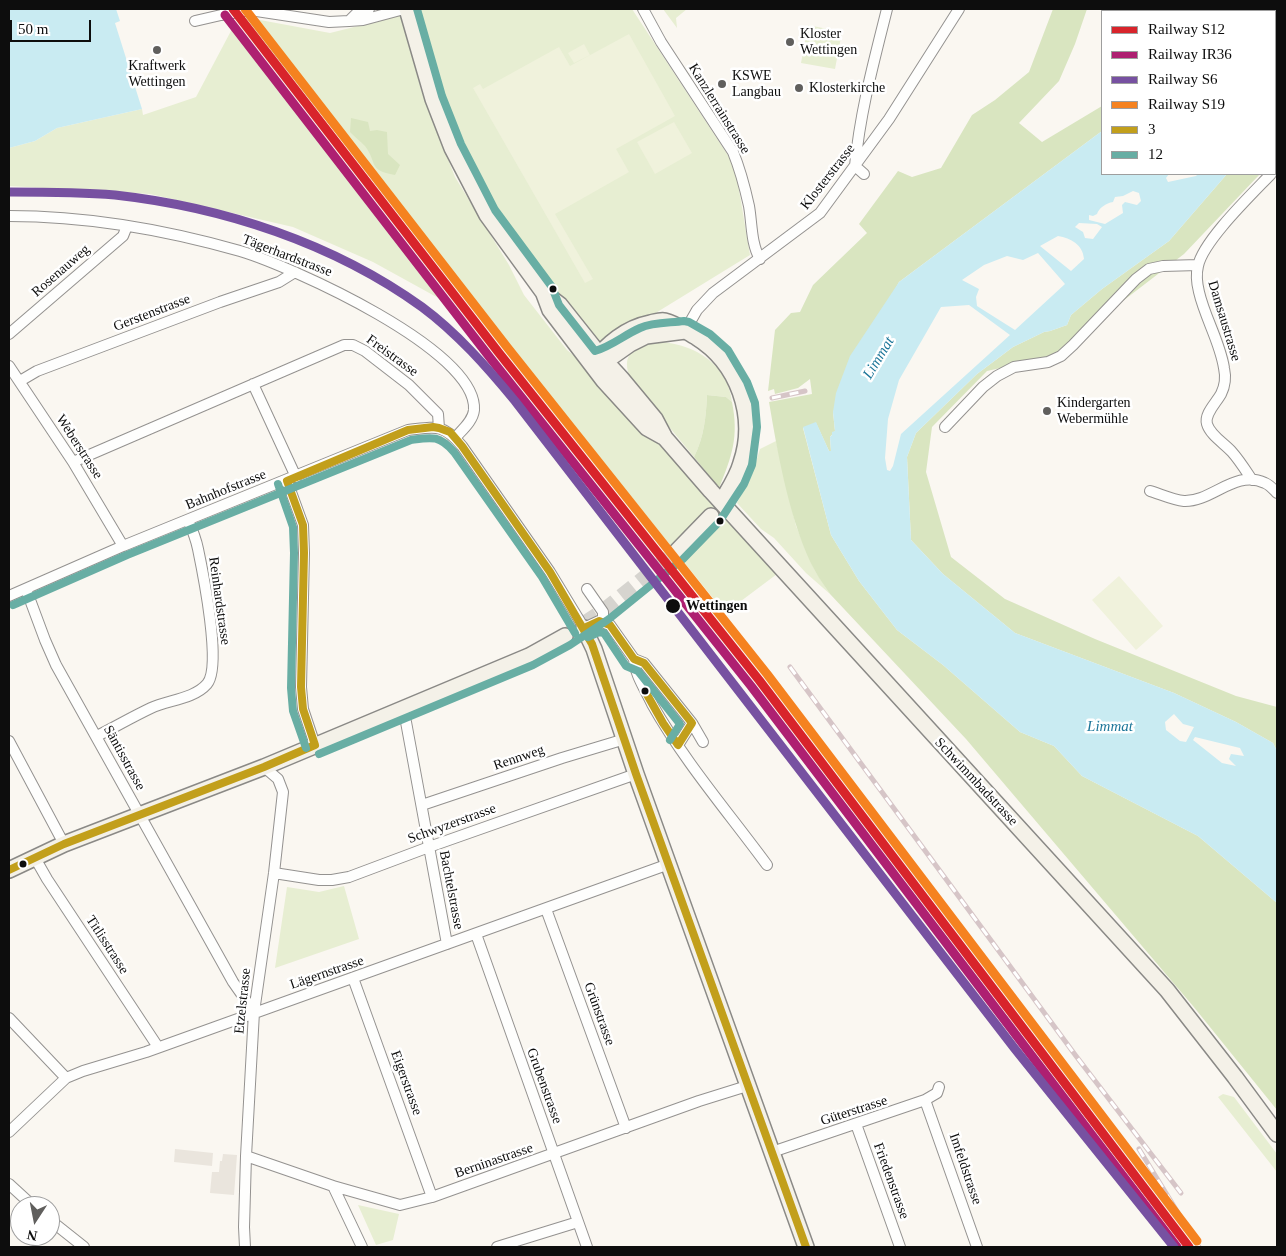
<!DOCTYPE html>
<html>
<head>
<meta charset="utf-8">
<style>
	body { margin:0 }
	#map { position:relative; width:1286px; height:1256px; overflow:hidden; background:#faf7f1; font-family:Georgia,serif }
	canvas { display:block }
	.frame { position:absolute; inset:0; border:10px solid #0d0d0d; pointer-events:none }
	.legend { position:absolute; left:1101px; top:10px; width:175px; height:165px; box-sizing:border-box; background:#fff; border:1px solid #9e9e9e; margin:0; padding:6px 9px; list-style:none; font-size:15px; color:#0d0d0d }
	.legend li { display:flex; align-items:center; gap:10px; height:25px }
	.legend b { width:25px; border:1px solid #9e9e9e }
	.north { position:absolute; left:10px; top:1196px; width:50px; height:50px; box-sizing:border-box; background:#fff; border:1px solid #9e9e9e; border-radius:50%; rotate:191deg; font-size:14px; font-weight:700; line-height:20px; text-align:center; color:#0d0d0d }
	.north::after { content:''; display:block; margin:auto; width:18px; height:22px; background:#605f5d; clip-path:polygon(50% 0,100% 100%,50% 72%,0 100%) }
	.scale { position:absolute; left:10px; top:20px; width:81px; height:22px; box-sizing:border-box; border:2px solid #0d0d0d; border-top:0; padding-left:6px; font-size:15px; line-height:18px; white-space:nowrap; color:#0d0d0d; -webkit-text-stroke:4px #fff; paint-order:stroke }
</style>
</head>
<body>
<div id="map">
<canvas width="1286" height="1256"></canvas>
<div class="frame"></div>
<ul class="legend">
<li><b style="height:6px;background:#d8242b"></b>Railway S12</li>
<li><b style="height:6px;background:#ae2071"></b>Railway IR36</li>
<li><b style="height:6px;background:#7751a1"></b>Railway S6</li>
<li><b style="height:6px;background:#f58220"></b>Railway S19</li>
<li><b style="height:6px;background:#c29f1b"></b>3</li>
<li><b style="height:6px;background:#68aea4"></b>12</li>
</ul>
<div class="north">N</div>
<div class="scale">50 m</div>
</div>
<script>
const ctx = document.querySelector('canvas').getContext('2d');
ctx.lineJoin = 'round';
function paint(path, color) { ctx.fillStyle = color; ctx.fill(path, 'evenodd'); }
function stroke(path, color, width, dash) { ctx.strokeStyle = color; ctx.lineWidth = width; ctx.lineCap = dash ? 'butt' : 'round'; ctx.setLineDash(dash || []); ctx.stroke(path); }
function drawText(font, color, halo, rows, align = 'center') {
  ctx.font = font + ' Georgia,serif'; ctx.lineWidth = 5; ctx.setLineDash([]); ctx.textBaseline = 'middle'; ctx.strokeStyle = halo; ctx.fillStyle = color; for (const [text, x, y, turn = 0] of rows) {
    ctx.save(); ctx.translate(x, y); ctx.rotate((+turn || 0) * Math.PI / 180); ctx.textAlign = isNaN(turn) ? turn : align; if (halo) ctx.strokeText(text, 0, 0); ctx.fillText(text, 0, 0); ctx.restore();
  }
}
paint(new Path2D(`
	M422 9H632L735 166 750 255 654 314 623 325 596 345 526 253 472 174 431 87 415 11Z
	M663 9H687L676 18 677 28Z
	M402 15 421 90 455 177 509 265 524 295 567 350 588 367 777 574 725 613 629 494 534 384 244 17 330 33Z
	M808 25 842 32 835 69 801 63Z
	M232 29 442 300 373 262 293 227 150 194 9 186V148L35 141 57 128 142 109 143 115 196 97Z
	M662 342C696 345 728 365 732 402L726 397 707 395C706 417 704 437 694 457L632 382C618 353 635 345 662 342Z
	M776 441 796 526 815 571 830 594 806 573 774 538 761 529 737 503 751 477 760 449Z
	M344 886 359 939 275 968 287 887 319 892Z
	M1223 1094 1234 1097 1277 1154V1172L1218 1097Z
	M358 1205 399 1214 393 1240 376 1245Z`), '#e7eed2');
paint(new Path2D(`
	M1053 9H1087L1075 44 1059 81 1019 123 1042 142 1102 106V131L899 282 833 412 835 431 830 437 831 451H829L816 423 803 428 831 535 859 581 897 630 943 665 1020 732 1054 746 1082 776 1198 836 1277 903V1110L1193 1006 966 739 830 594C825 586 819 579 815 571 790 524 778 455 769 402L812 394 810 379 798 388 775 394 774 389 768 391 775 330 791 313 800 312 813 285 867 233 859 224 898 171 912 177 941 168 972 115 995 100 1029 72Z
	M351 118 368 122 370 131 377 130 387 132 388 154 400 165 395 175C367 170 378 163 365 146 360 141 354 136 350 132Z
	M1227 174H1260L1184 254 1050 357 987 371 932 427 926 472 951 557 1005 599 1095 639 1236 696 1277 707V751L1273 743 1236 722 1174 693 1015 633 943 574 911 540 907 457 916 433 977 374 1013 347 1044 332 1050 331 1067 325 1071 315 1102 289 1169 241Z
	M707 395 726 397 732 402C739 437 732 456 719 488L694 457C704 437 706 417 707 395Z`), '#d9e5c0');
paint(new Path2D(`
	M629 34 675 116 616 149 629 172 555 214 593 279 585 283 473 88 480 84 483 89 559 47 570 66Z
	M584 44 590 55 574 63 568 53Z
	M674 122 692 153 655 174 637 142Z
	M1119 576 1163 626 1136 650 1092 600Z`), '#f0f2dc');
paint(new Path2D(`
	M175 1149 213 1153 212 1166 174 1162Z
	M223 1154 237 1155 234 1195 210 1193 212 1172H219L220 1161H222Z`), '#eae5dd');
paint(new Path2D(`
	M9 9H116L120 21 115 23 142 109 57 128 35 141 9 148Z
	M1231 9H1277V106L1275 110V11H1229Z
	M1102 131V174H1169L1166 178 1168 182 1196 176 1198 174H1227L1169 241 1102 289 1071 315 1067 325 1050 331 1044 332 1013 347 977 374 916 433 907 457 911 540 943 574 1015 633 1174 693 1236 722 1273 743 1277 751V903L1198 836 1082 776 1054 746 1020 732 943 665 897 630 859 581 831 535 803 427 816 422 829 451H831L830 437 832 435V432L835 431 833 412 836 393 850 356 899 282ZM1133 191 1139 193 1141 201 1137 205 1125 202 1122 205 1123 213 1105 224 1089 220V215L1093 216 1097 214C1099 208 1106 203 1113 202L1115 197 1123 196ZM1079 223 1097 224 1102 227 1093 239 1085 238 1083 232 1075 227ZM1058 236C1071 238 1083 245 1084 259L1071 271 1040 246ZM1038 253 1065 284 1015 330 977 306 976 297 979 289 962 280 984 265 1007 256 1023 260ZM969 305 1010 335 901 434 893 466 890 471 887 470 885 458 888 419 899 380 941 307ZM1174 714 1183 724 1194 727 1186 742 1180 741 1166 730 1165 722ZM1195 737 1240 748 1244 756 1231 754 1229 759 1236 766 1222 763 1193 740Z`), '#c9ebf2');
stroke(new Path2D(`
	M565 636 603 611 677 551`), '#d6d4cf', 15, [15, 8]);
const street = new Path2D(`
	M643 9 661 42 733 152C740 169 745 188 749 206 752 223 751 244 760 259
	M195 21 221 15 250 10 329 22 349 21 363 20 404 9
	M349 21 356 14 369 9
	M864 174 855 166C860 112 874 61 887 9
	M9 216C87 216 166 230 240 251 290 266 478 350 474 410 473 421 462 430 455 438
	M685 331 697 310 713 293 820 213 889 119 959 9
	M9 334 123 236 127 226
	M9 366 73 462 123 546
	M20 381 37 371 220 302 279 282 295 272
	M253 384 296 477
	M945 427 983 387 997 376 1014 367 1048 362 1061 356 1073 345 1136 279 1149 269 1163 266 1198 265
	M73 462 344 345H353L365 351 409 385 438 414 439 428
	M1252 480C1246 471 1240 461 1232 452 1225 444 1210 435 1207 424 1204 414 1216 403 1221 394 1225 386 1226 377 1224 368 1220 342 1205 318 1199 292 1197 284 1196 274 1198 266 1203 241 1252 194 1271 174
	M287 481 303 525 304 553 301 687 303 709 315 745
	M1150 491C1160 494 1173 500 1184 501 1212 502 1235 469 1265 483 1270 485 1274 490 1277 493
	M26 589 45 640 56 665 233 982 254 1012
	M587 589 603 612V621
	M9 596 123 546 408 430C435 427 443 423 462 446L550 572 584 628 599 621 610 625 634 659 644 663 692 723 678 745
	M634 659C635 675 645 689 652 704 684 761 728 812 767 865
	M406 722 447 944
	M692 723 703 742
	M97 736C115 727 132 717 151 708 168 700 194 699 207 684 222 667 203 573 198 549 196 539 192 529 188 520
	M9 741 64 844
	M422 805 562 758 625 739
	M35 858 47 879 158 1047
	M274 873 319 880H332L349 877 429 847 636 774
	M546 909 626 1128
	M476 934 587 1247
	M353 978 432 1197
	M9 1018 66 1078
	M925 1100 977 1247
	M856 1124 900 1247
	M9 1132 66 1078 83 1071 146 1052 669 864
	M772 1152 925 1100 937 1093 939 1087
	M246 1156 333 1186 400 1205 432 1197 699 1101 747 1086
	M9 1184 33 1206
	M333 1186 362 1247
	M50 1220 84 1247
	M245 1247 244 1227 246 1156 254 1012 274 873 283 792 278 779 264 767
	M497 1247 578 1222`);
const secondary = new Path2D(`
	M407 9 433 99 452 148 487 215 543 292 560 305 599 354 621 378 655 419 665 438 711 491 1167 990 1235 1077 1277 1134
	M544 294 550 310 604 381 647 428 665 438
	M595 361 613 356 630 344 646 336 685 331
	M591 363C608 344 625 328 650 323 655 322 660 320 665 321 675 323 687 332 696 337 738 363 757 416 741 463 738 474 732 484 726 494
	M677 551 711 516
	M584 628 594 649 636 774 806 1247
	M9 870 64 844 264 767 529 656 565 636`);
stroke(street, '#949290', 12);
stroke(secondary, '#8a8986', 18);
stroke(street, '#fefefd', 10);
stroke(secondary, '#f4f1e8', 15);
const rail = new Path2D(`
	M772 398 805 391
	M790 667 1076 1056 1181 1193
	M1139 1149 1199 1247`);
stroke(rail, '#d6c5c7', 5);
stroke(rail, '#fff', 3, [9]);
stroke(new Path2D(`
	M287 481 408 430 433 427 439 428 450 432 462 446 550 572 592 644 636 774 806 1247
	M287 481 303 525 304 553 301 687 303 709 315 745
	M584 628 599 621 610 625 634 659 644 663 692 723 678 745 663 723 645 691
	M9 870 64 844 264 767 315 745`), '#c29f1b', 8);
stroke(new Path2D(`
	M278 484 293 527 294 553 291 688 293 711 306 748
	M13 605 127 555 411 440C432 437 439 435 454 452L542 577 575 633
	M588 637 599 632 604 633 626 666 638 671 680 724 670 740
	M319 754 533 665 570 645 609 619 683 559 719 522 744 484 752 465 757 427 755 403 747 382 728 350 710 334 689 322 684 321C670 323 653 322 640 328 624 335 612 346 595 351L559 305 552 287 495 210 476 173 461 144 442 96 417 9`), '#68aea4', 8);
stroke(new Path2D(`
	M233 9 499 353 759 680 1189 1247`), '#d8242b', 9);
stroke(new Path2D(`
	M225 15 491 359 751 686 1177 1247`), '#ae2071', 9);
stroke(new Path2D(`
	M9 192C44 192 80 192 115 195 223 207 333 243 422 307 457 333 487 367 515 401L1015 1049 1174 1247`), '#7751a1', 9);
stroke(new Path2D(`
	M245 9 507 347 767 674 1197 1241`), '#f58220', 9);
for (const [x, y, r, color] of [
	[790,42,5,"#605f5d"],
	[157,50,5,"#605f5d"],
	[722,84,5,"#605f5d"],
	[799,88,5,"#605f5d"],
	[553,289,4.5,"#0d0d0d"],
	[1047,411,5,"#605f5d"],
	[720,521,4.5,"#0d0d0d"],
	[673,606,8,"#0d0d0d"],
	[645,691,4.5,"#0d0d0d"],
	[23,864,4.5,"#0d0d0d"]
]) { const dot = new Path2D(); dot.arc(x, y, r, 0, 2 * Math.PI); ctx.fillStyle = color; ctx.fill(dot); stroke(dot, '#fff', 2); }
drawText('14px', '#0d0d0d', '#fff', [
	["Kloster",800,34],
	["Wettingen",800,50],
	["Kraftwerk",157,66,"center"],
	["Wettingen",157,82,"center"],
	["KSWE",732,76],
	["Langbau",732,92],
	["Klosterkirche",809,88],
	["Kindergarten",1057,403],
	["Webermühle",1057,419]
], 'left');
drawText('14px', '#0d0d0d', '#fff', [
	["Kanzlerrainstrasse",719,109,58],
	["Klosterstrasse",828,177,-52],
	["Tägerhardstrasse",287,256,21],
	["Rosenauweg",61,271,-41],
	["Gerstenstrasse",152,313,-21],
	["Damsaustrasse",1224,321,73],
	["Freistrasse",392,356,36],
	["Weberstrasse",79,447,57],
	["Bahnhofstrasse",226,490,-22],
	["Reinhardstrasse",219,601,82],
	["Säntisstrasse",124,758,61],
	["Rennweg",519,758,-19],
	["Schwimmbadstrasse",976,782,47],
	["Schwyzerstrasse",452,824,-20],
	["Bachtelstrasse",451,890,79],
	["Titlisstrasse",107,945,57],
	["Lägernstrasse",327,973,-19],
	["Etzelstrasse",243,1001,-84],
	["Grünstrasse",599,1014,70],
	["Eigerstrasse",406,1083,70],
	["Grubenstrasse",544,1086,70],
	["Güterstrasse",854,1111,-18],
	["Berninastrasse",494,1161,-19],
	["Imfeldstrasse",965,1169,71],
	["Friedenstrasse",891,1181,70]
]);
drawText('bold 14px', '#0d0d0d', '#fff', [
	["Wettingen",686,606]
], 'left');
drawText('italic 15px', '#1c7699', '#fff', [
	["Limmat",879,358,-59],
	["Limmat",1110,727]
]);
</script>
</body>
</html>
